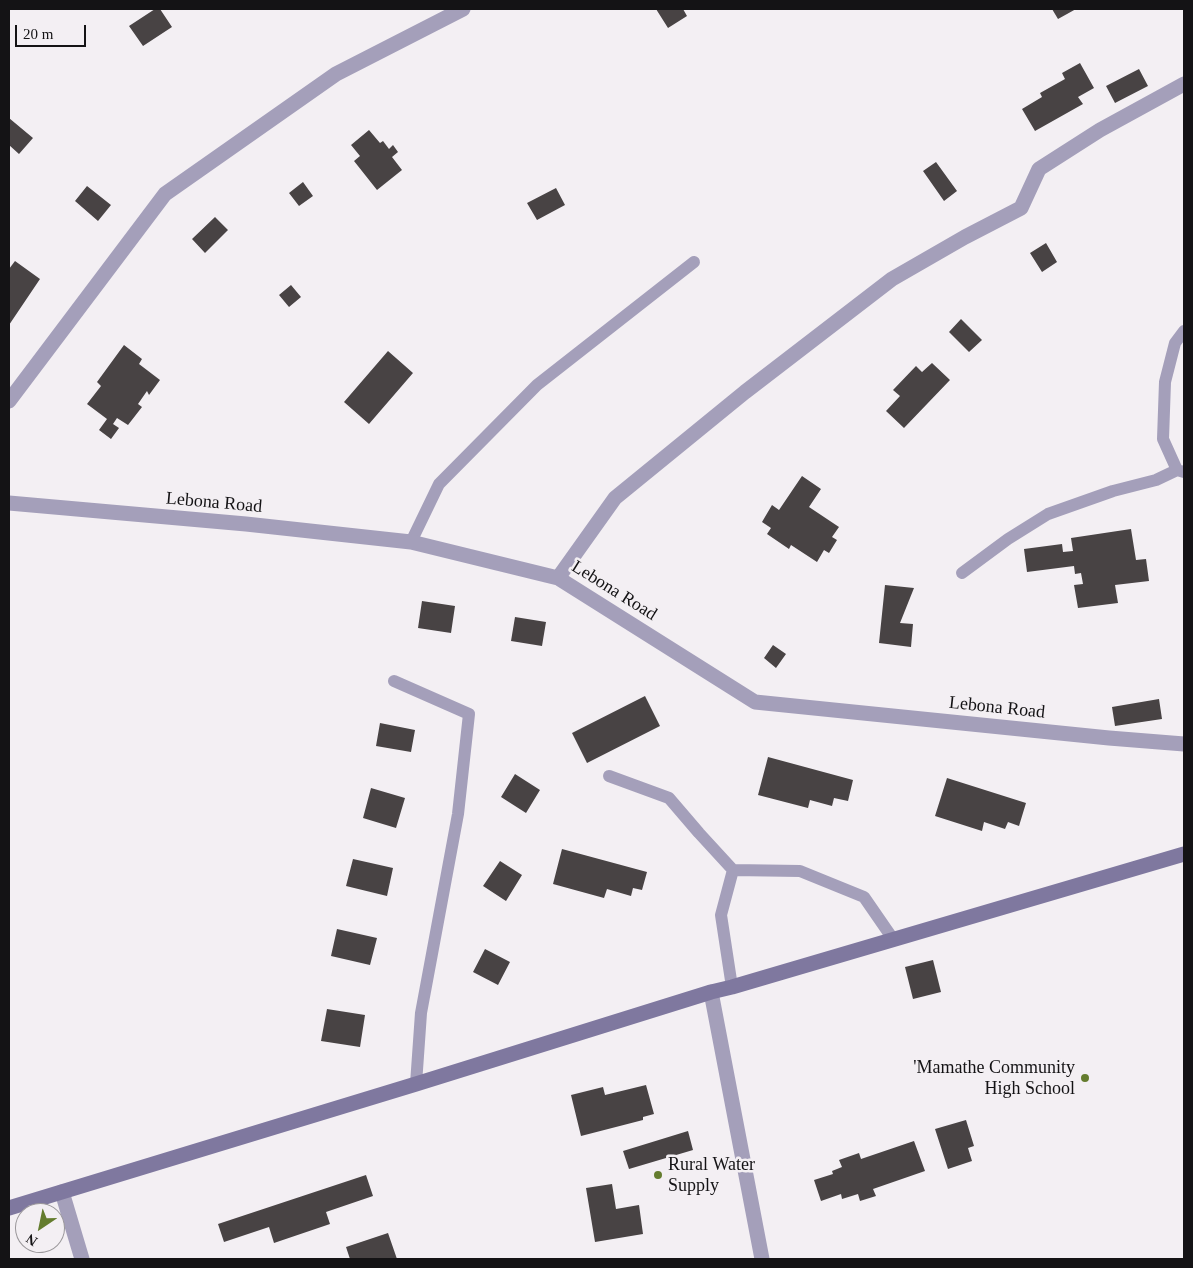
<!DOCTYPE html>
<html>
<head>
<meta charset="utf-8">
<style>
	body { margin:0 }
	#map { position:relative; width:1193px; height:1268px; overflow:hidden; background:#f3eff3; font-family:Georgia,serif }
	canvas { display:block }
	.frame { position:absolute; inset:0; border:10px solid #141315; pointer-events:none }
	.north { position:absolute; left:15px; top:1203px; width:50px; height:50px; box-sizing:border-box; background:#f3eff3; border:1px solid #9a979a; border-radius:50%; rotate:214deg; font-size:14px; font-weight:700; line-height:20px; text-align:center; color:#141315 }
	.north::after { content:''; display:block; margin:auto; width:18px; height:22px; background:#647c2e; clip-path:polygon(50% 0,100% 100%,50% 72%,0 100%) }
	.scale { position:absolute; left:15px; top:25px; width:71px; height:22px; box-sizing:border-box; border:2px solid #141315; border-top:0; padding-left:6px; font-size:15px; line-height:18px; white-space:nowrap; color:#141315; -webkit-text-stroke:4px #f3eff3; paint-order:stroke }
</style>
</head>
<body>
<div id="map">
<canvas width="1193" height="1268"></canvas>
<div class="frame"></div>
<div class="north">N</div>
<div class="scale">20 m</div>
</div>
<script>
const ctx = document.querySelector('canvas').getContext('2d');
ctx.lineJoin = 'round';
function paint(path, color) { ctx.fillStyle = color; ctx.fill(path, 'evenodd'); }
function stroke(path, color, width, dash) { ctx.strokeStyle = color; ctx.lineWidth = width; ctx.lineCap = dash ? 'butt' : 'round'; ctx.setLineDash(dash || []); ctx.stroke(path); }
function drawText(font, color, halo, rows, align = 'center') {
  ctx.font = font + ' Georgia,serif'; ctx.lineWidth = 5; ctx.setLineDash([]); ctx.textBaseline = 'middle'; ctx.strokeStyle = halo; ctx.fillStyle = color; for (const [text, x, y, turn = 0] of rows) {
    ctx.save(); ctx.translate(x, y); ctx.rotate((+turn || 0) * Math.PI / 180); ctx.textAlign = isNaN(turn) ? turn : align; if (halo) ctx.strokeText(text, 0, 0); ctx.fillText(text, 0, 0); ctx.restore();
  }
}
paint(new Path2D(`
	M155 9H160L172 27 143 46 129 26Z
	M656 9H683L687 16 668 28Z
	M1052 9H1076L1058 19Z
	M1080 63 1094 88 1078 97 1083 104 1035 131 1022 109 1042 97 1040 93 1065 79 1062 73Z
	M1139 69 1148 86 1115 103 1106 86Z
	M9 118 33 138 19 154 9 145Z
	M369 130 380 143 383 141 389 149 393 145 398 152 392 157 402 170 377 190 354 161 360 156 351 145Z
	M936 162 957 191 944 201 923 171Z
	M303 182 313 196 299 206 289 193Z
	M87 186 111 205 98 221 75 201Z
	M556 188 565 205 537 220 527 203Z
	M215 217 228 230 205 253 192 239Z
	M1046 243 1057 262 1042 272 1030 253Z
	M15 261 40 279 9 325V269Z
	M291 285 301 297 289 307 279 295Z
	M961 319 982 340 969 352 949 332Z
	M124 345 142 359 139 364 160 380 149 395 147 391 138 404 142 407 128 425 117 418 113 424 119 428 111 439 99 430 107 419 87 404 101 386 97 382Z
	M388 351 413 373 369 424 344 402Z
	M932 363 950 380 904 428 886 411 900 396 893 390 916 366 922 372Z
	M802 476 821 489 809 507 839 527 832 537 837 540 829 553 824 550 817 562 791 545 789 549 767 534 771 528 762 522 772 505 779 510Z
	M1131 529 1136 560 1146 559 1149 581 1115 585 1118 603 1078 608 1074 585 1083 584 1081 573 1075 574 1074 566 1027 572 1024 549 1062 544 1063 552 1073 551 1071 538Z
	M885 585 914 588 900 623 913 624 911 647 879 643Z
	M422 601 455 606 451 633 418 628Z
	M515 617 546 622 542 646 511 641Z
	M773 645 786 654 776 668 764 658Z
	M645 696 660 726 587 763 572 733Z
	M1159 699 1162 719 1115 726 1112 707Z
	M380 723 415 730 411 752 376 746Z
	M768 757 853 780 848 801 834 798 832 806 810 800 808 808 758 795Z
	M515 774 540 790 526 813 501 797Z
	M947 778 1026 803 1019 826 1008 822 1005 829 984 822 982 831 935 816Z
	M371 788 405 798 396 828 363 818Z
	M562 849 647 872 642 890 633 888 631 896 607 889 604 898 553 884Z
	M353 859 393 868 387 896 346 886Z
	M500 861 522 875 506 901 483 886Z
	M337 929 377 938 370 965 331 956Z
	M485 949 510 962 498 985 473 972Z
	M933 960 941 992 913 999 905 967Z
	M327 1009 365 1015 360 1047 321 1041Z
	M646 1085 654 1114 643 1117V1120L581 1136 571 1095 603 1087 605 1095Z
	M966 1120 974 1146 968 1148 972 1161 948 1169 935 1129Z
	M688 1131 693 1150 629 1169 623 1151Z
	M914 1141 925 1171 873 1189 876 1196 860 1201 858 1194 842 1199 841 1194 821 1201 814 1180 833 1174 832 1171 842 1167 839 1160 859 1153 861 1159Z
	M366 1175 373 1196 326 1212 330 1224 274 1243 269 1227 224 1242 218 1224Z
	M612 1184 616 1209 639 1205 643 1234 595 1242 586 1188Z
	M388 1233 397 1259H350L346 1247Z`), '#484344');
stroke(new Path2D(`
	M1177 470 1163 439 1165 382 1175 343 1184 331
	M411 542 439 484 537 385 694 262
	M962 573 1008 539 1048 514 1113 491 1156 480 1177 470 1184 472
	M394 681 469 714 458 814 421 1013 416 1084
	M609 776 669 798 699 833 733 870
	M732 987 721 915 733 870 800 871 864 897 893 939`), '#a49fba', 12);
stroke(new Path2D(`
	M9 401 165 194 336 74 463 9
	M9 503 246 524 411 542 558 578 755 702 1109 738 1184 744
	M558 578 615 498 745 392 892 279 965 237 1021 208 1039 169 1100 130 1184 84
	M711 992 762 1259
	M62 1192 82 1259`), '#a49fba', 15);
stroke(new Path2D(`
	M9 1208 416 1084 711 992 732 987 1184 854`), '#7f789f', 15);
for (const [x, y, r, color] of [
	[1085,1078,5,"#647c2e"],
	[658,1175,5,"#647c2e"]
]) { const dot = new Path2D(); dot.arc(x, y, r, 0, 2 * Math.PI); ctx.fillStyle = color; ctx.fill(dot); stroke(dot, '#f3eff3', 2); }
drawText('18px', '#141315', '#f3eff3', [
	["Lebona Road",214,503,5],
	["Lebona Road",614,591,32],
	["Lebona Road",997,708,6]
]);
drawText('18px', '#141315', '#f3eff3', [
	["'Mamathe Community",1075,1068],
	["High School",1075,1089],
	["Rural Water",668,1165,"left"],
	["Supply",668,1186,"left"]
], 'right');
</script>
</body>
</html>
